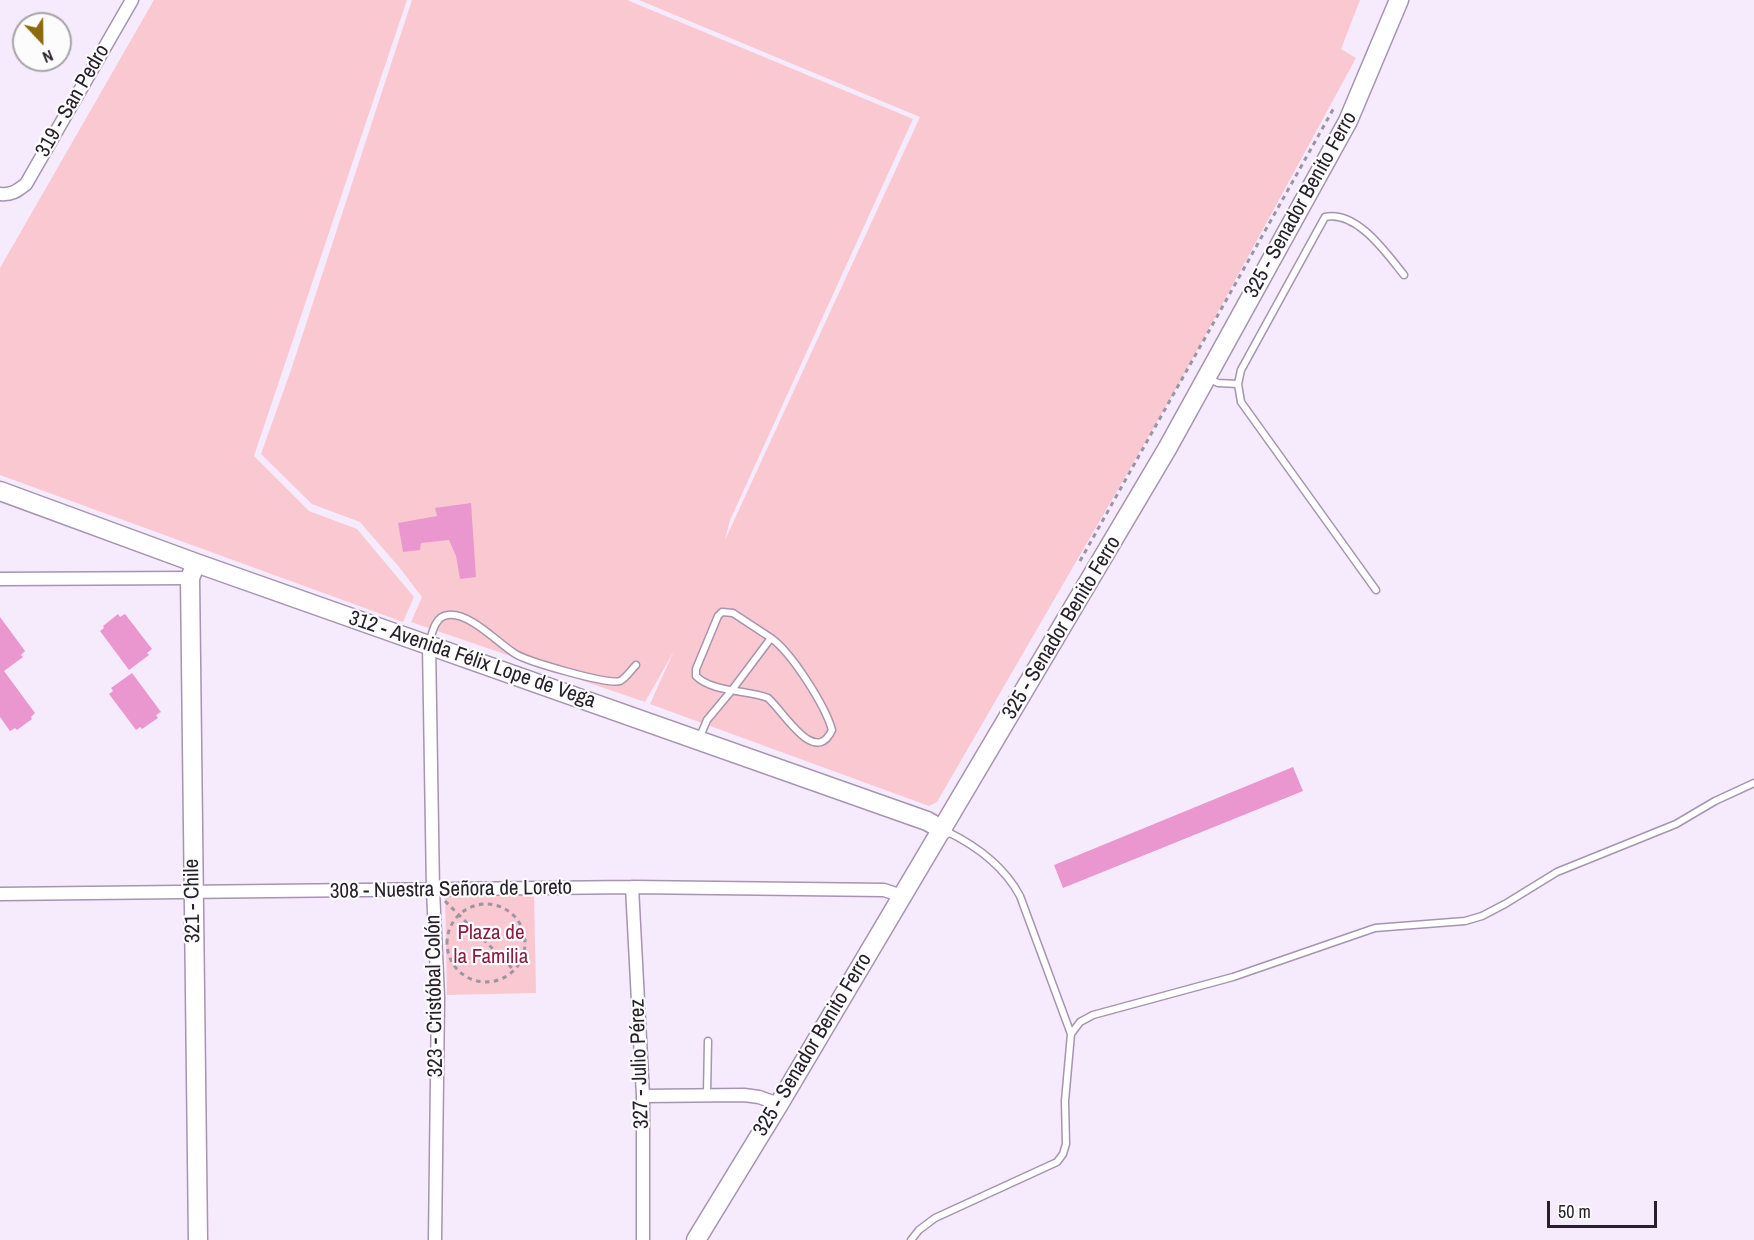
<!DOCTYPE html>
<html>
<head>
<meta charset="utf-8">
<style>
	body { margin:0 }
	#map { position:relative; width:1754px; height:1240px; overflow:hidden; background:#f6eafd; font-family:"Archivo Narrow",sans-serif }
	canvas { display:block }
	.north { position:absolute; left:12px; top:12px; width:60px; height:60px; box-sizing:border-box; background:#fcfcfc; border:2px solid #a7a4a8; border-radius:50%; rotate:158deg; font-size:16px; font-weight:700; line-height:24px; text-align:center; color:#27202b }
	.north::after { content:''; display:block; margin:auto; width:21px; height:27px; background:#8c690a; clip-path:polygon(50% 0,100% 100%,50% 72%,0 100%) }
	.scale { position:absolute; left:1547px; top:1201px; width:110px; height:27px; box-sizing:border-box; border:3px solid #27202b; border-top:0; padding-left:8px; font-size:18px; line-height:21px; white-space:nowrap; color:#27202b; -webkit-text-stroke:4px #fcfcfc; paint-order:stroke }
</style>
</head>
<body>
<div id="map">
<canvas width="1754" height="1240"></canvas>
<div class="north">N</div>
<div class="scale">50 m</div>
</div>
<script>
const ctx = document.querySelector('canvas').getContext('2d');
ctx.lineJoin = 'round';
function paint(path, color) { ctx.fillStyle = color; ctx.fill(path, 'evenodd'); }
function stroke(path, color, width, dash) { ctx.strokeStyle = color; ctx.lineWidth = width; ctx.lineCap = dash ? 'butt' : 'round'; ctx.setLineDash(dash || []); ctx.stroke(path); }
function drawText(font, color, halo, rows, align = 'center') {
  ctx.font = font + ' "Archivo Narrow",sans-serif'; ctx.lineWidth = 4.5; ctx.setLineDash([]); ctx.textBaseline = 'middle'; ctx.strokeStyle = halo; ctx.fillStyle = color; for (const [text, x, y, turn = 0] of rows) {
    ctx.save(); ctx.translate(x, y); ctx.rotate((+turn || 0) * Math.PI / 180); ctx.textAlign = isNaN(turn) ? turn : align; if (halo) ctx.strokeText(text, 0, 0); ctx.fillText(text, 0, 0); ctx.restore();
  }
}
paint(new Path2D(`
	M154 0H407L254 456 309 511 357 529 414 597 403 622 0 475V268Z
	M412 0H627L913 119 730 520 725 540 920 117 639 0H1360L1341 49 1356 58 1176 389 937 802 929 806 650 704 674 651 645 702 411 622 422 597 399 567 360 522 312 504 261 454 291 370Z
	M534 894 536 993 447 995 445 896Z`), '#fac8d1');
paint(new Path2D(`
	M471 503 476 577 460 579 456 556 449 540 421 543 420 550 403 552 398 523 437 516 435 508Z
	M118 614 120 617 125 614 152 649 147 653 149 655 129 670 100 631 104 628 103 626Z
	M0 617 25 651 21 655 23 657 4 671 35 713 31 717 32 719 17 730 15 728 10 731 0 717Z
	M132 673 161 712 156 715 158 718 142 729 140 727 136 730 109 694 113 691 111 688Z
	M1293 767 1303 791 1063 888 1054 865Z`), '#ea97cf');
const lane = new Path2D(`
	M1207 378 1218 383 1238 384 1241 402 1376 590
	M1238 384 1241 370 1325 217C1357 210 1387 254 1404 275
	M429 644C432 633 435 616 448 615 469 612 497 642 514 653 525 661 608 685 620 681 626 678 631 670 636 665
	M699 739 707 720 732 690 771 638C791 652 825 705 832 730 815 767 784 712 768 698 748 690 711 692 696 676V669L718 616 722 612 733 613 771 638
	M946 831C977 846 1004 866 1020 896L1071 1034
	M707 1094 708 1041
	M911 1240 919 1230 935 1218 1057 1162 1063 1154 1066 1144 1065 1101 1071 1034 1080 1022 1093 1015 1233 977 1375 928 1465 921 1482 916 1505 904 1557 872 1676 824 1715 801 1754 783`);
const street = new Path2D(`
	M0 194C12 195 17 191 26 184L132 0
	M0 579 190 578
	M429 644 433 890 438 997 435 1240
	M632 887 643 1096V1240
	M0 894 632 887 884 890 902 896
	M643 1096 744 1095 759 1097 779 1104`);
const secondary = new Path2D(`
	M0 491 196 563 927 821 943 830
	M196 563 190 578 198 1240
	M696 1240 779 1104 1167 449 1348 121 1399 0`);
stroke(lane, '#a694b0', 9);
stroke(street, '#a694b0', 15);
stroke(secondary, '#a694b0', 21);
stroke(new Path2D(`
	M1080 561 1335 106
	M445 901 514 970
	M447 943a39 39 0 1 1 78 0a39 39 0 1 1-78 0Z`), '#9d94a3', 3, [4.5, 4.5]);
stroke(lane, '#fff', 6);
stroke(street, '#fff', 12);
stroke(secondary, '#fff', 18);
drawText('21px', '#27202b', '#fcfcfc', [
	["319 - San Pedro",73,101,-60],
	["325 - Senador Benito Ferro",1301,205,-61],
	["325 - Senador Benito Ferro",1062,628,-59],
	["312 - Avenida Félix Lope de Vega",472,660,19],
	["308 - Nuestra Señora de Loreto",451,890,-1],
	["321 - Chile",193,901,-91],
	["323 - Cristóbal Colón",435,996,-91],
	["325 - Senador Benito Ferro",813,1045,-59],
	["327 - Julio Pérez",640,1064,-92]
]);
drawText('21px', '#8d1a42', '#fcfcfc', [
	["Plaza de",491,933],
	["la Familia",491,957]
]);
</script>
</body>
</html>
